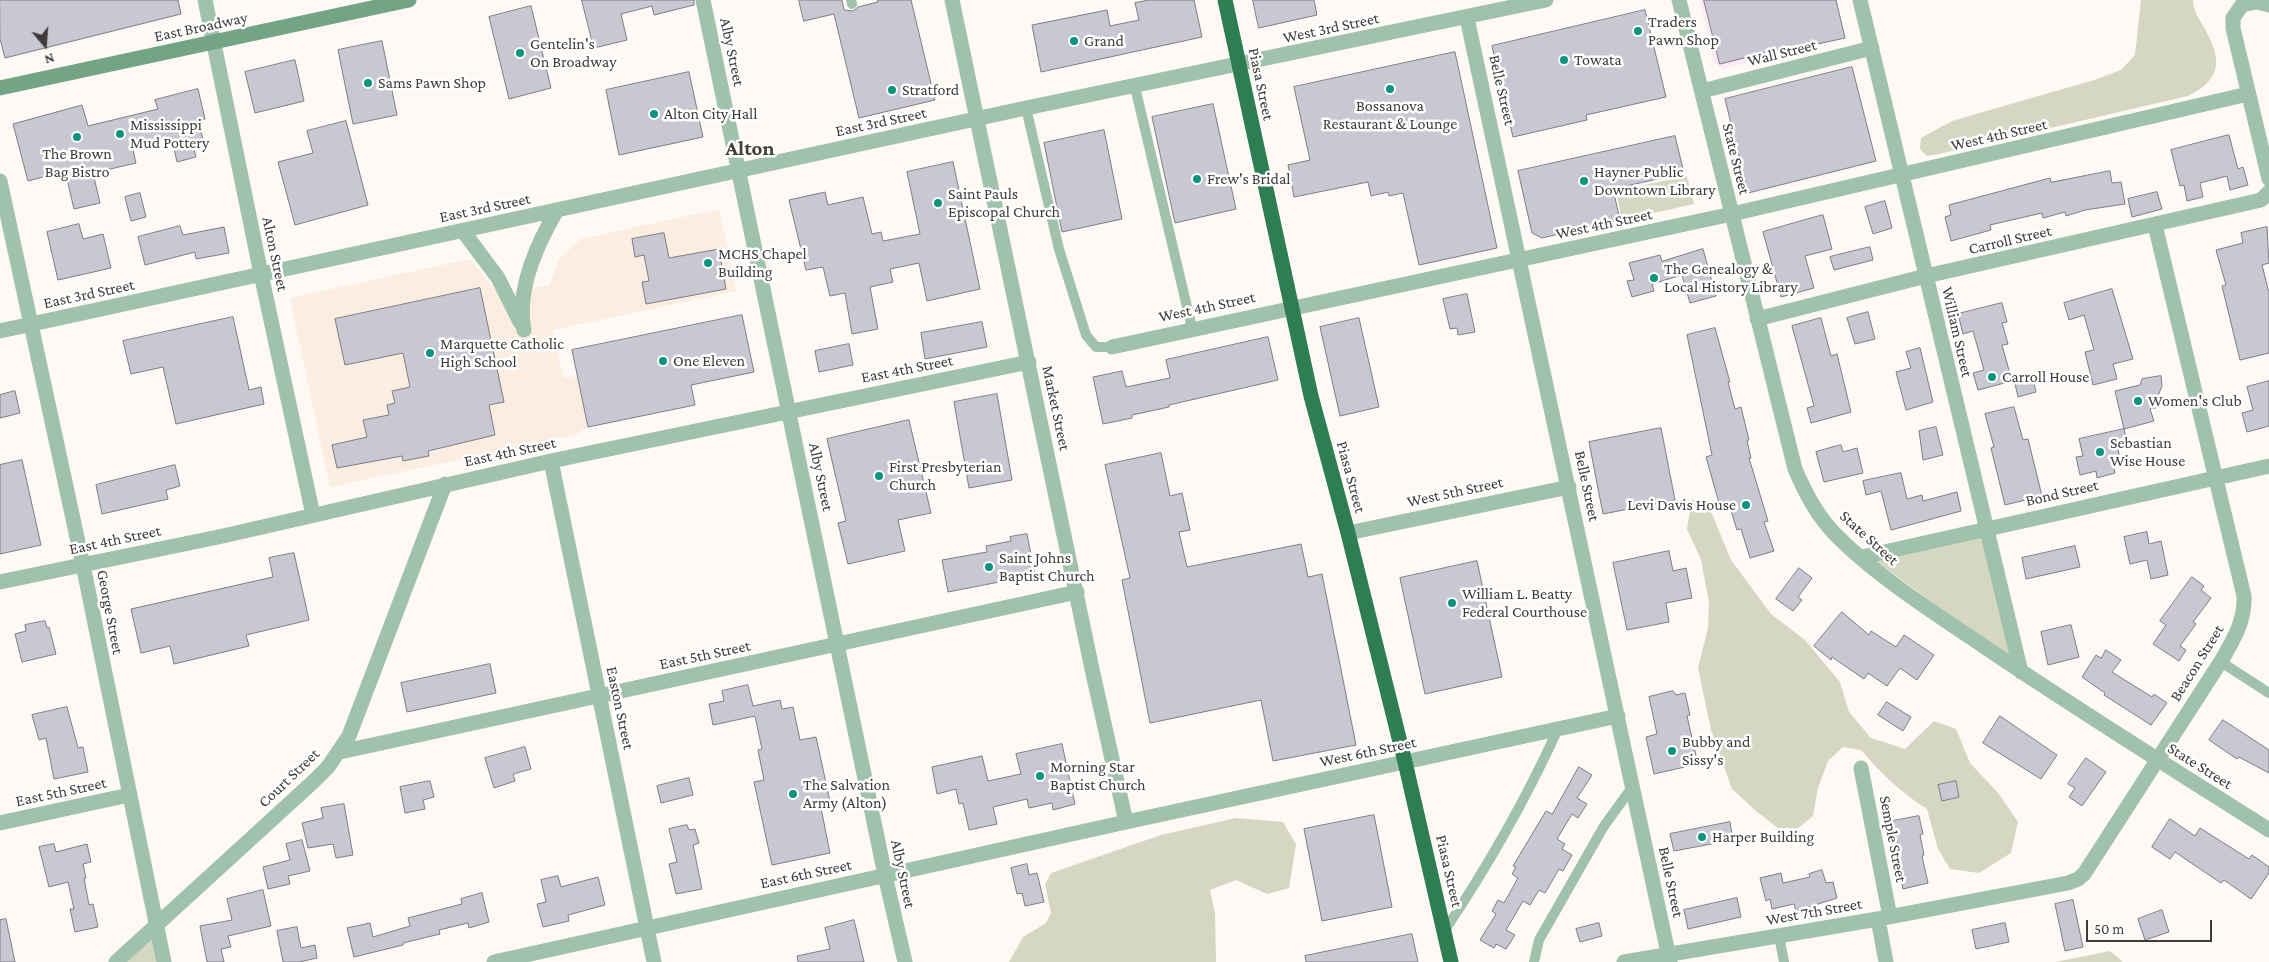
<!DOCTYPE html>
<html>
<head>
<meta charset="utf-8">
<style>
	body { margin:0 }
	#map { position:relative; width:2269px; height:962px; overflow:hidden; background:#fef9f4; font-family:"Crimson Pro",serif }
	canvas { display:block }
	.north { position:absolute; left:20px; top:20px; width:50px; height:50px; -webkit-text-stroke:4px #fff; paint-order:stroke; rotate:162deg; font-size:14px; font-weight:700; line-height:20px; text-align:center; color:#3e3b38 }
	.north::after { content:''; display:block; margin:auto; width:18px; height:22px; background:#3e3b38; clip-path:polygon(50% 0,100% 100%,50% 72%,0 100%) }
	.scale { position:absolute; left:2086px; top:920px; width:126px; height:22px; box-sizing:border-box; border:2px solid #3e3b38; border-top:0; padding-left:6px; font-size:15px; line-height:18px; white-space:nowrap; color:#3e3b38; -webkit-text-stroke:4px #fff; paint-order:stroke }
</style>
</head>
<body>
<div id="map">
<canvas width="2269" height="962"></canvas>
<div class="north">N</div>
<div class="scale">50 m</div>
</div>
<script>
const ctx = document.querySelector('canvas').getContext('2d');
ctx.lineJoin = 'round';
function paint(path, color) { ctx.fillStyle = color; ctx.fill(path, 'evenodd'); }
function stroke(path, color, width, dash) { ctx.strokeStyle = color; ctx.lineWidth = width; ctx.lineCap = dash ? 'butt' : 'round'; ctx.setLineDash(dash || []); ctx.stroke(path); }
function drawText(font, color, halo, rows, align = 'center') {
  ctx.font = font + ' "Crimson Pro",serif'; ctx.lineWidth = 5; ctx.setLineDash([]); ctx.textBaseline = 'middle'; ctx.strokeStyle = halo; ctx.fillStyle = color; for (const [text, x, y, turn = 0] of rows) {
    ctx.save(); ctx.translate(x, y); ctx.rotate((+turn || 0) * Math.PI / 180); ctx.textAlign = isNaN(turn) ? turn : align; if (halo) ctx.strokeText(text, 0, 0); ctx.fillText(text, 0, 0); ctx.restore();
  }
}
paint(new Path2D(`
	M1700 0H1767L1781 55 1722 69 1714 63Z`), '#fdeaf4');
paint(new Path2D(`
	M719 209 736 291 553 330 563 378 577 376 588 427 575 435 330 487 290 298 470 259 499 295 550 285 559 259 581 239Z`), '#fbeddf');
paint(new Path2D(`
	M2141 0H2193C2193 11 2199 19 2205 29 2222 61 2222 79 2188 96L1939 154 1927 156 1920 149 1921 138 1952 121 2094 80 2121 70 2135 55Z
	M1687 176 1694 204 1622 220 1616 191Z
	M1692 499 1710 509 1731 560 1771 614 1805 640 1840 682 1849 712 1871 738 1905 749 1934 721 1956 729 1970 763 1999 794 2018 822 2011 853 1979 873 1950 869 1938 849 1927 809C1901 793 1881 773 1861 750L1843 747 1828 761 1818 788 1813 816 1798 828H1778L1756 811 1732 789 1711 730 1698 668 1708 628 1709 602 1701 560 1687 529Z
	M1984 534 2015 663 1872 558Z
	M1236 818 1283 822 1296 844 1289 888 1267 894 1236 880 1210 890 1215 913 1216 962H1009L1023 937 1046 923 1051 913 1045 884 1051 873 1161 835Z
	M153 937 158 962H124Z
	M2110 951 2123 962H2055Z`), '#d5d7c0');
const building = new Path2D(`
	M0 0H178L181 14 5 58 0 39Z
	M582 0H694V5L654 15 652 6 621 14 627 40 594 48Z
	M799 0H842L844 10 853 11 858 7 878 2 877 0H911L935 100 859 118 834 14 804 21Z
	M1150 0H1194L1202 37 1041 72 1032 25 1107 10 1110 26 1139 20 1135 3Z
	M1253 0H1314L1317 15 1259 28Z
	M1704 0H1836L1845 38 1785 51 1784 48 1720 64Z
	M531 6 551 88 509 99 489 17Z
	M1645 10 1666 97 1586 115 1587 120 1513 137 1492 46Z
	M382 41 397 115 353 124 338 50Z
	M1455 52 1497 248 1419 265 1403 193 1389 196 1388 192 1371 196 1368 182 1294 197 1288 165 1310 160 1294 87Z
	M295 60 304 101 255 113 245 72Z
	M1852 67 1876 161 1748 193 1725 99Z
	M689 72 703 137 619 155 606 90Z
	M198 89 205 119 198 121 203 139 192 142 196 157 177 162 173 144 167 146 165 138 132 146 136 163 93 173 100 203 74 209 65 171 28 181 13 124 82 105 88 126 158 109 155 100Z
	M1213 104 1236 209 1175 223 1152 117Z
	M346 121 368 205 295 225 278 162 313 153 307 131Z
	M1104 130 1122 219 1062 232 1044 143Z
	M2229 135 2238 169 2243 167 2248 185 2230 190 2227 176 2200 183 2203 197 2187 201 2184 185 2180 186 2171 150Z
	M1675 136 1684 173 1613 189 1620 220 1542 238 1532 233 1518 171Z
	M953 162 980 289 927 301 919 263 890 269 893 282 870 287 878 329 852 334 845 293 830 296 823 267 806 270 789 200 825 192 828 205 863 197 872 234 881 232 883 241 920 234 907 172Z
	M2110 171 2112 183 2121 182 2125 204 2085 210 2066 216 2065 212 2043 218 2042 213 1990 225 1991 230 1951 241 1945 217 1951 215 1949 205 2050 178 2051 182Z
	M2157 192 2162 209 2132 217 2128 199Z
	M140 193 146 217 131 221 125 197Z
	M1885 201 1892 228 1873 234 1865 207Z
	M1823 215 1832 249 1805 256 1814 288 1781 297 1763 232Z
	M79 224 83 239 103 234 111 268 58 280 47 232Z
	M180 226 183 235 224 227 229 253 196 259 195 252 145 265 138 237Z
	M2267 227 2269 263 2262 265 2269 293V353L2240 360 2222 286 2226 285 2216 250 2243 243 2241 233Z
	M664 233 669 258 719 249 726 289 646 304 642 282 649 281 644 255 635 257 632 239Z
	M1870 247 1873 260 1834 270 1830 257Z
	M1703 249 1716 296 1690 303 1682 275 1652 284 1654 291 1632 297 1627 281 1634 280 1629 263 1660 255 1662 261Z
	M480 288 504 402 489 405 495 435 428 451 429 456 403 461 402 456 337 468 332 445 367 437 363 420 389 415 387 405 395 403 392 391 410 387 403 353 345 365 335 319Z
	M2112 289 2133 359 2113 364 2117 379 2093 385 2085 352 2094 350 2084 315 2069 320 2064 303Z
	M1467 294 1475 332 1458 335 1457 328 1450 329 1443 299Z
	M2002 303 2007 322 2002 323 2008 344 2002 345 2012 381 1978 390 1973 373 1984 370 1973 331 1963 334 1958 314Z
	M1868 312 1875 339 1855 344 1847 318Z
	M742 315 754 372 691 385 695 405 588 427 572 350Z
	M233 317 249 390 261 387 264 404 176 424 163 367 131 374 123 341Z
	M1359 318 1379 407 1340 416 1320 327Z
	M1821 318 1831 356 1837 354 1851 412 1811 423 1807 408 1814 406 1792 326Z
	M982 322 987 347 925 359 921 333Z
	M1715 328 1730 382H1728L1735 409 1741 407 1749 440 1747 441 1751 458H1749L1768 521 1764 522 1774 551 1750 558 1741 529 1737 530 1728 501 1719 503 1706 457 1712 455 1687 335Z
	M1268 337 1278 380 1169 405V407L1132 415V418L1103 424 1093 377 1122 371 1126 387 1170 378 1166 360Z
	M849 344 853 365 819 372 815 351Z
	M1920 348 1933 402 1906 410 1896 372 1911 368 1906 352Z
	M2032 375 2036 392 2018 397 2014 379Z
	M2161 376 2162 386 2158 396 2160 407 2150 409 2154 421 2124 429 2115 391 2140 385 2142 379Z
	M2269 381V426L2247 432 2242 413 2253 410 2247 387Z
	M15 391 20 413 0 418V395Z
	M997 394 1012 480 969 488 954 402Z
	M2014 407 2023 440 2028 439 2042 496 2005 505 1991 448 1994 447 1985 414Z
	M909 420 931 513 898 520 905 551 848 564 838 523 846 521 827 439Z
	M1936 427 1943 455 1923 460 1919 431Z
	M1661 428 1675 500 1603 514 1589 442Z
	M2124 429 2128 446 2118 449 2120 458 2112 460 2115 473 2097 478 2096 471 2080 475 2076 457 2083 456 2079 439Z
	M1841 445 1843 452 1857 448 1863 473 1824 482 1816 452Z
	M1161 453 1170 496 1182 493 1190 530 1179 532 1187 567 1301 544 1308 577 1322 574 1356 745 1273 761 1261 700 1150 723 1122 580 1130 578 1105 465Z
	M22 460 41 545 0 554V465Z
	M175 465 180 486 166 490 168 499 102 514 96 485Z
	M1901 473 1907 499 1922 495 1923 501 1957 492 1961 511 1891 530 1881 491 1866 495 1863 481Z
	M2147 532 2149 544 2161 541 2168 575 2151 579 2147 560 2130 564 2124 537Z
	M1027 534 1035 575 948 592 942 560 987 552 986 546 1011 541 1010 537Z
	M2075 546 2080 567 2026 579 2022 558Z
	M1669 551 1673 571 1686 568 1692 598 1666 603 1669 622 1627 630 1613 563Z
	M294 553 309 620 246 635 249 646 174 664 170 646 141 653 131 609 273 577 269 558Z
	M1477 561 1502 677 1425 694 1400 578Z
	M1799 568 1812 578 1798 597 1802 600 1793 611 1776 599Z
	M2192 577 2204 586 2201 590 2211 598 2193 622 2196 624 2180 646 2186 650 2179 661 2153 644 2166 625 2160 621Z
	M1842 612 1869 635 1871 631 1896 647 1904 635 1934 655 1917 680 1900 668 1887 686 1868 673 1864 679 1832 657 1831 660 1814 646Z
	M45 621 47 628 49 627 56 654 22 662 15 634 26 631 25 625Z
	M2071 625 2079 657 2048 665 2041 632Z
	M2106 650 2121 660 2112 672 2152 697 2154 694 2167 703 2151 725 2104 695 2105 693 2082 677 2096 655 2101 658Z
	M490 664 496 693 407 712 401 683Z
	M748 685 753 706 780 700 782 709 793 707 800 740 816 737 831 806 821 808 830 853 772 865 754 782 764 780 758 750 762 749 755 716 713 725 709 704 724 701 722 691Z
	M1673 691 1676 695 1685 693 1690 715 1687 716 1698 764 1654 774 1646 737 1657 734 1649 697Z
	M1887 702 1911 717 1903 731 1878 715Z
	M67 707 78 748 83 747 88 772 54 779 46 738 39 740 32 715Z
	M2000 716 2057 755 2041 779 1983 743Z
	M2223 720 2269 750V773L2239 757 2237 759 2209 740Z
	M1062 744 1075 804 1053 810 1052 803 1029 808 1027 799 993 807 997 824 969 830 963 803 959 804 956 789 937 794 932 767 982 756 988 781 1021 774 1016 754Z
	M525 747 531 769 513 774 515 781 494 788 485 758Z
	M2086 758 2106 772 2082 806 2069 797 2075 788 2068 784Z
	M1579 767 1592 775 1577 798 1587 804 1578 818 1572 814 1557 839 1565 844 1562 849 1572 855 1563 871 1559 869 1545 893 1539 890 1530 905 1523 901 1506 930 1515 935 1506 949 1496 944 1494 948 1480 940 1496 914 1492 911 1498 900 1504 903 1518 878 1512 874 1516 867 1513 866 1546 811 1552 814Z
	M689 778 693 795 661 803 657 786Z
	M430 781 434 797 423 800 425 809 405 813 400 787Z
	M1956 781 1959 797 1942 801 1938 785Z
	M344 804 353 855 336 858 333 844 308 848 302 823 323 818 321 808Z
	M1374 815 1392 907 1322 921 1304 829Z
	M1919 816 1923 834 1920 835 1924 855 1922 856 1928 883 1903 889 1899 870 1902 869 1893 821Z
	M2170 819 2195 836 2200 828 2249 859 2252 855 2269 867V873L2251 899 2224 880 2221 883 2175 852 2170 859 2152 847Z
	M1730 822 1733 840 1674 851 1670 834Z
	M687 825 689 830 695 829 699 843 693 845 702 889 676 894 669 864 677 862 669 829Z
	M302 840 310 871 288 876 290 884 268 889 263 867 290 860 286 844Z
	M54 844 56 852 87 844 91 862 83 864 86 878H84L89 905 93 904 98 927 75 932 70 909H74L68 882 49 887 39 847Z
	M1027 864 1029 875 1037 873 1044 902 1025 906 1022 893 1017 894 1011 868Z
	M1822 870 1826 883 1833 882 1837 898 1796 911 1794 904 1772 909 1770 899 1766 901 1760 878 1781 873 1783 883 1810 877 1809 874Z
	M558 876 561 887 598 877 605 905 568 915 569 921 543 927 537 904 546 902 541 880Z
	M263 890 271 926 228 936 231 947 221 949 224 962H207L200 926 232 920 227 899Z
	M482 893 489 922 469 928 468 923 439 930 440 934 403 943V945L354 957 347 928 370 923 373 937 410 926 408 918 462 904 461 899Z
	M1737 898 1741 917 1688 929 1684 910Z
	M2073 900 2083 947 2065 951 2055 904Z
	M2162 910 2169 932 2145 940 2138 919Z
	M6 919 15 962H0V920Z
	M854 920 864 962H798L797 956 830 949 825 928Z
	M1599 923 1602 936 1580 942 1576 929Z
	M2005 923 2009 942 1976 949 1972 930Z
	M297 927 301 948 315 945 317 958 299 962H283L277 931Z
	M1412 934 1418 962H1306L1305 956Z`);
paint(building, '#c8c8d2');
stroke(building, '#7d7d86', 1);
stroke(new Path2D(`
	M851 0 852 4
	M1135 87 1192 328
	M1026 108 1059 249 1086 335 1096 347H1112
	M2221 662 2269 693
	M1445 930C1488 866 1526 799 1558 729
	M1779 936 1784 962
	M1534 962 1539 940 1604 826 1633 786`), '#a0c1ab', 10);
stroke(new Path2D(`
	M205 0 261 274 313 515
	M703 0 885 875 905 962
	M952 0 1092 669 1126 822
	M1679 0 1795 469C1805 492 1816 514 1834 533 1875 575 1933 612 1982 645 2076 709 2173 769 2269 830
	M1860 0 2021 672
	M2269 5 2257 2 2242 5 2233 18V28L2269 179
	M1467 18 1670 962
	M1702 91 1872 48
	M0 181 83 565 164 962
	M463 231 498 278 520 322
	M1757 319 1926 276 2261 200 2269 192
	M524 330C516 290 537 244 557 210
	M0 331 1026 108 1546 0
	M1112 347 1732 214 2248 94
	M551 461 654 962
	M1348 533 1569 487
	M1862 557 2269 466
	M0 582 223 536 551 461 1029 362
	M340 752 1077 592
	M1861 768 1890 917
	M0 823 129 795
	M1878 919 1886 962
	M116 962 314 781 328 767 349 736 445 484
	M494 962 1126 822 1618 716
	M1624 962 1878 919 2068 883 2078 879 2084 874 2223 658C2235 637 2245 620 2244 596L2155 225`), '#a0c1ab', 15);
stroke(new Path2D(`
	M0 88 409 0`), '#73a485', 15);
stroke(new Path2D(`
	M1225 0 1311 396 1348 533 1405 762 1451 962`), '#2f7d52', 15);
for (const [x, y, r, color] of [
	[1638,31,5,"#0a9480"],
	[1074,41,5,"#0a9480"],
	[520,53,5,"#0a9480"],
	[1564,60,5,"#0a9480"],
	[368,83,5,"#0a9480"],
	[1390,89,5,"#0a9480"],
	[892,90,5,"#0a9480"],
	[654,114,5,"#0a9480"],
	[120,134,5,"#0a9480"],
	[77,137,5,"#0a9480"],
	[1197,179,5,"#0a9480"],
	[1584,181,5,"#0a9480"],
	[938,203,5,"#0a9480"],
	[708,263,5,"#0a9480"],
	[1654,278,5,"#0a9480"],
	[430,353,5,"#0a9480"],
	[663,361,5,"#0a9480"],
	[1992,377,5,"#0a9480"],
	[2138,401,5,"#0a9480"],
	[2100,452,5,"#0a9480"],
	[879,476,5,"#0a9480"],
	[1746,505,5,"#0a9480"],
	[989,567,5,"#0a9480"],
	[1452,603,5,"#0a9480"],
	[1672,751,5,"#0a9480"],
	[1040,776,5,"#0a9480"],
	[793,794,5,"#0a9480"],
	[1702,837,5,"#0a9480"]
]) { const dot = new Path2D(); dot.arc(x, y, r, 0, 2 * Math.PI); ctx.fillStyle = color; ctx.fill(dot); stroke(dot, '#fff', 2); }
drawText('16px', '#3e3b38', '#fff', [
	["Traders",1648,22],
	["Pawn Shop",1648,40],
	["Grand",1084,41],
	["Gentelin's",530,44],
	["On Broadway",530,62],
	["Towata",1574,60],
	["Sams Pawn Shop",378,83],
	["Stratford",902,90],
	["Bossanova",1390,106,"center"],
	["Restaurant & Lounge",1390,124,"center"],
	["Alton City Hall",664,114],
	["Mississippi",130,125],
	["Mud Pottery",130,143],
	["The Brown",77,154,"center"],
	["Bag Bistro",77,172,"center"],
	["Hayner Public",1594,172],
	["Downtown Library",1594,190],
	["Frew's Bridal",1207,179],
	["Saint Pauls",948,194],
	["Episcopal Church",948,212],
	["MCHS Chapel",718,254],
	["Building",718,272],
	["The Genealogy &",1664,269],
	["Local History Library",1664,287],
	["Marquette Catholic",440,344],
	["High School",440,362],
	["One Eleven",673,361],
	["Carroll House",2002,377],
	["Women's Club",2148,401],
	["Sebastian",2110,443],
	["Wise House",2110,461],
	["First Presbyterian",889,467],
	["Church",889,485],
	["Levi Davis House",1736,505,"right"],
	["Saint Johns",999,558],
	["Baptist Church",999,576],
	["William L. Beatty",1462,594],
	["Federal Courthouse",1462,612],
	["Bubby and",1682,742],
	["Sissy's",1682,760],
	["Morning Star",1050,767],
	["Baptist Church",1050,785],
	["The Salvation",803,785],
	["Army (Alton)",803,803],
	["Harper Building",1712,837]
], 'left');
drawText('16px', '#3e3b38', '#fff', [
	["East Broadway",201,27,-12],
	["West 3rd Street",1331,28,-12],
	["Alby Street",732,52,78],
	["Wall Street",1782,53,-14],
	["Piasa Street",1261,84,78],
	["Belle Street",1502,90,77],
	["East 3rd Street",881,122,-12],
	["West 4th Street",1999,135,-13],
	["State Street",1736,159,76],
	["East 3rd Street",485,208,-12],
	["West 4th Street",1604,224,-12],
	["Carroll Street",2010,240,-13],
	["Alton Street",275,254,78],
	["East 3rd Street",89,294,-12],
	["West 4th Street",1207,307,-12],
	["William Street",1957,332,77],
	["East 4th Street",907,369,-11],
	["Market Street",1056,408,78],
	["East 4th Street",510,452,-12],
	["Alby Street",821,477,78],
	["Piasa Street",1351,477,75],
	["Belle Street",1587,486,78],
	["West 5th Street",1455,492,-12],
	["Bond Street",2062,493,-13],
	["State Street",1869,538,42],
	["East 4th Street",115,540,-12],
	["George Street",110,612,79],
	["East 5th Street",705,655,-12],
	["Beacon Street",2197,663,-58],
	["Easton Street",620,708,78],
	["West 6th Street",1368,752,-12],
	["State Street",2200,766,32],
	["Court Street",289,778,-44],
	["East 5th Street",61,792,-12],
	["Semple Street",1893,839,79],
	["Piasa Street",1449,871,77],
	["East 6th Street",806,874,-12],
	["Alby Street",903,874,78],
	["Belle Street",1671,882,78],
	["West 7th Street",1814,912,-10]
]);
drawText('bold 21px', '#433d37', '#fff', [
	["Alton",750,149]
]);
</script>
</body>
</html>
